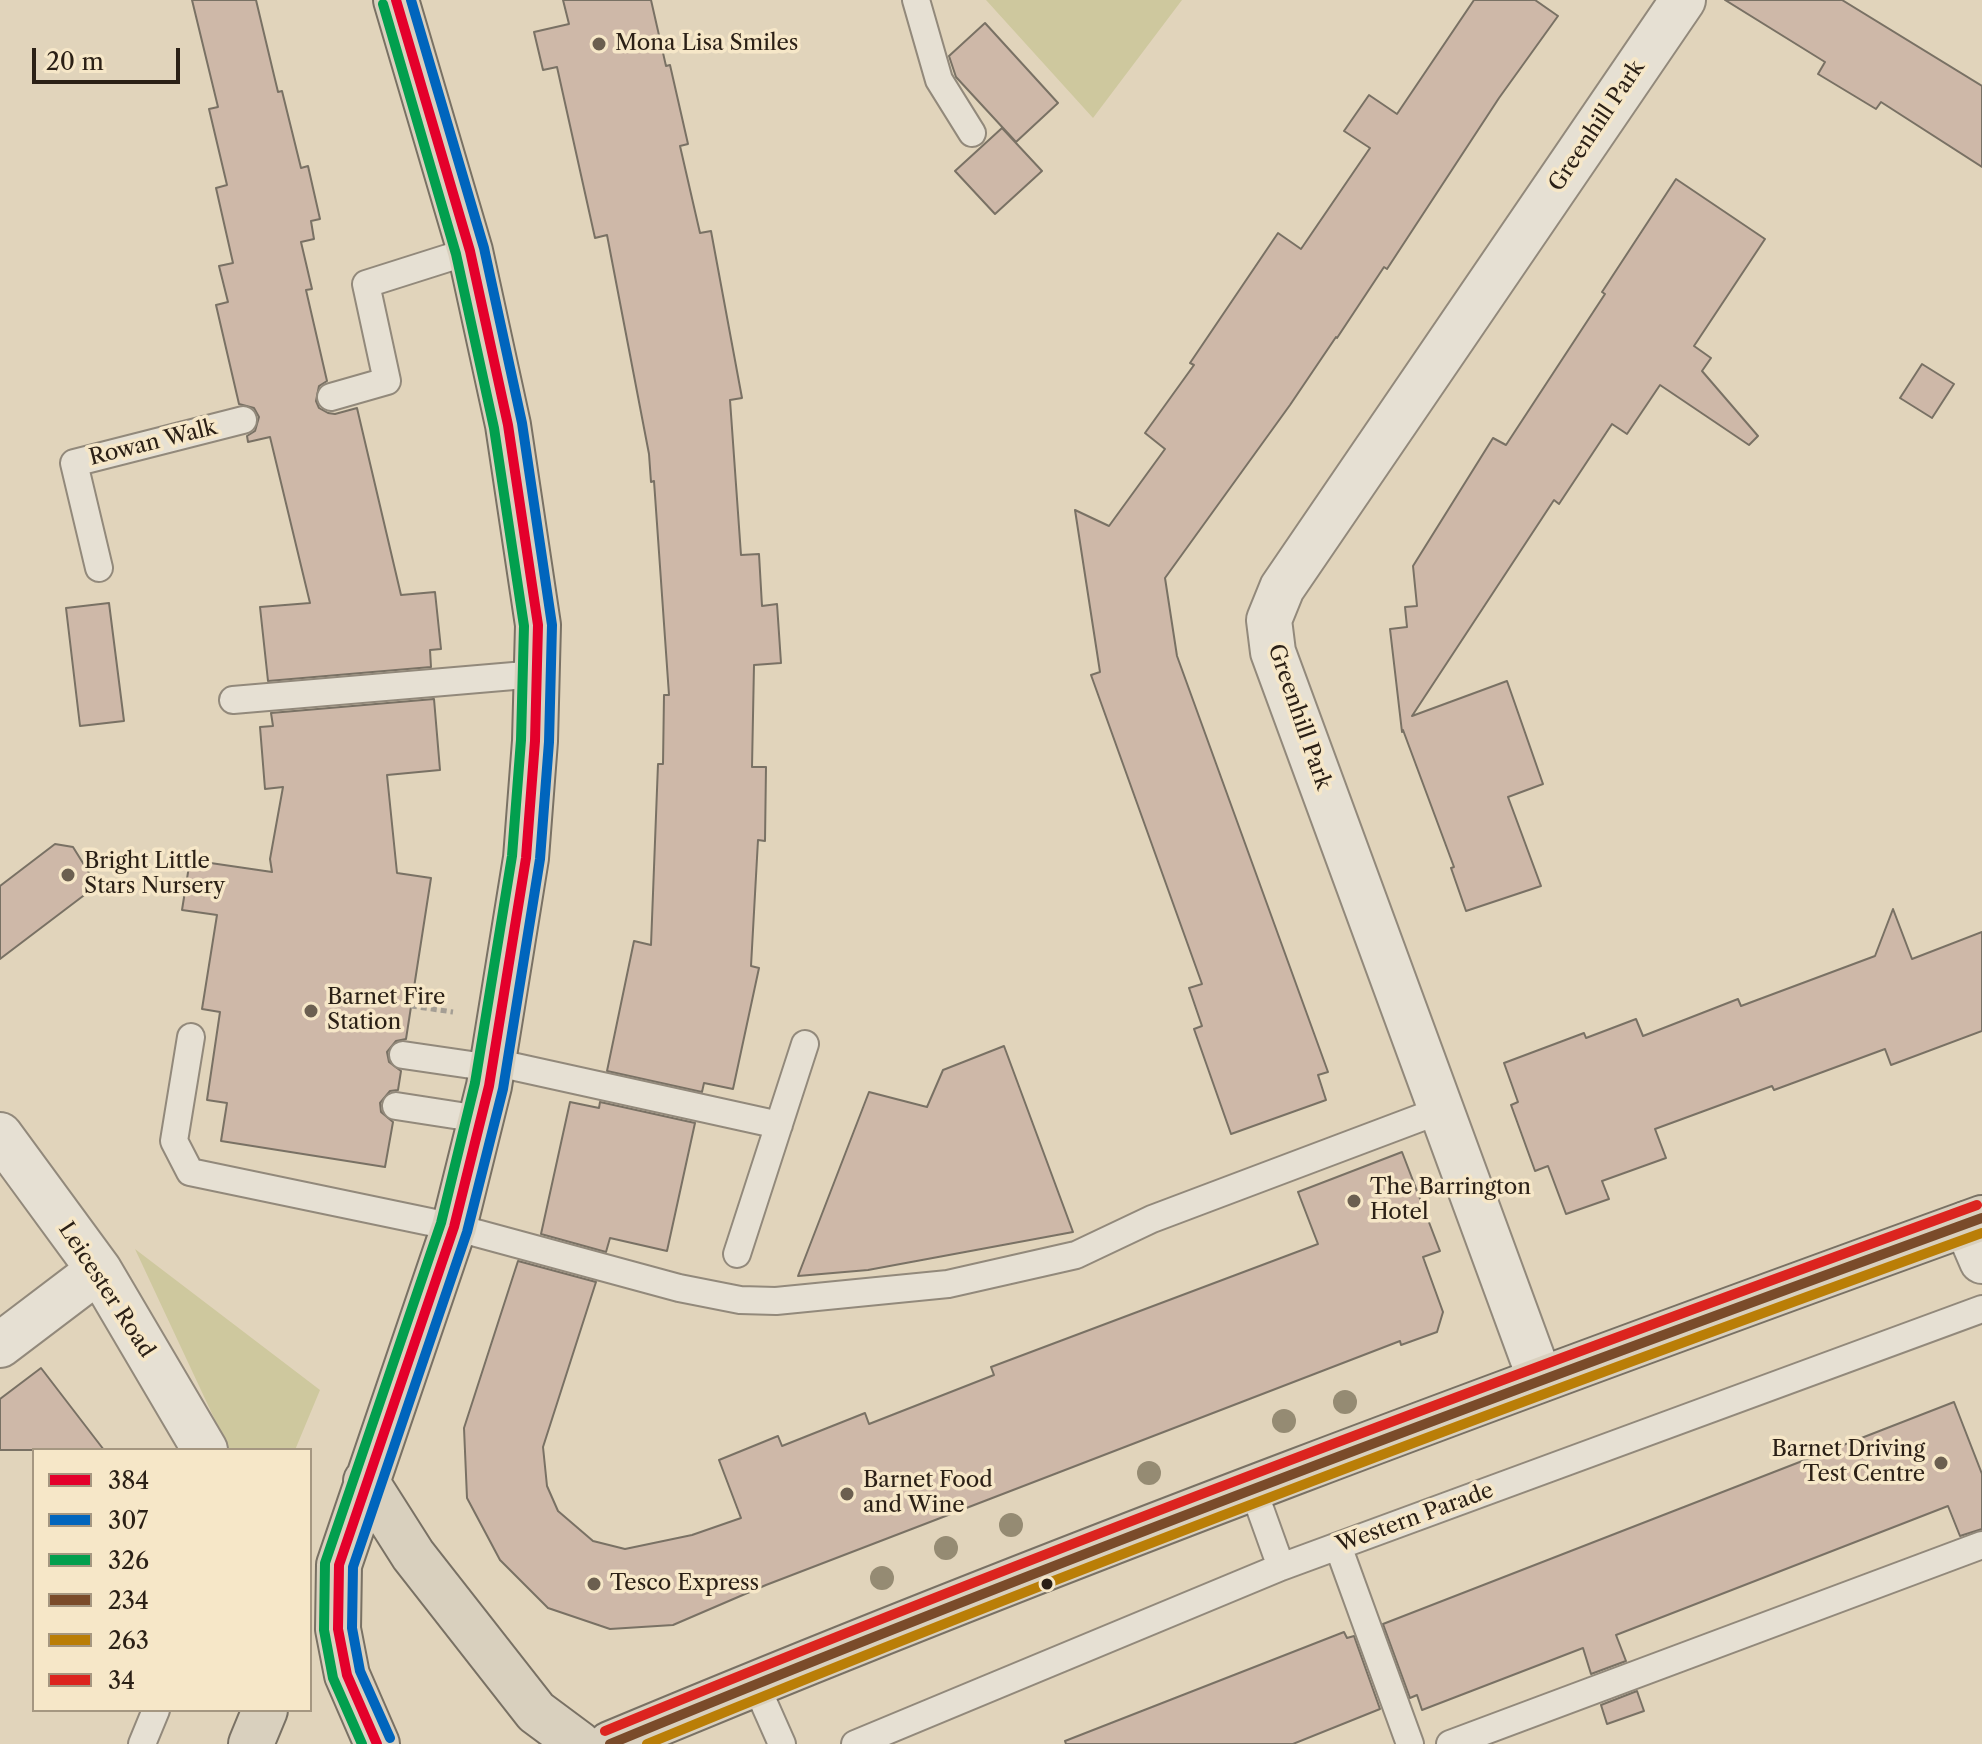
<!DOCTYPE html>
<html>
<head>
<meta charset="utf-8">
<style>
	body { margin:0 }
	#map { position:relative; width:1982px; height:1744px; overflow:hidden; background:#e1d4bb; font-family:"Libre Caslon Text",serif }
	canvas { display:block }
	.legend { position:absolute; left:32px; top:1448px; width:280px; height:264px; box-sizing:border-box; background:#f6e7c8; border:2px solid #a59781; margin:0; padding:10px 14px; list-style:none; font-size:24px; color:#2b2016 }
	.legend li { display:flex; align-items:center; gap:16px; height:40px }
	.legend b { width:40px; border:2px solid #a59781 }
	.scale { position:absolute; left:32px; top:48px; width:148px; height:36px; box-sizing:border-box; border:4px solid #2b2016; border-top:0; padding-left:10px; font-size:24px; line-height:28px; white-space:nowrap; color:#2b2016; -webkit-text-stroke:6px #f6e7c8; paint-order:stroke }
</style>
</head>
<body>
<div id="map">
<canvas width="1982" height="1744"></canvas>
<ul class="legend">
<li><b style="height:10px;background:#e4002b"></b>384</li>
<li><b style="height:10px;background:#0065bd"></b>307</li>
<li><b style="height:10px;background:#029f4e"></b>326</li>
<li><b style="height:10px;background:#7a4b2a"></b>234</li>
<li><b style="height:10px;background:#ba7e07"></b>263</li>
<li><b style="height:10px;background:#dc241f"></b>34</li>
</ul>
<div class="scale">20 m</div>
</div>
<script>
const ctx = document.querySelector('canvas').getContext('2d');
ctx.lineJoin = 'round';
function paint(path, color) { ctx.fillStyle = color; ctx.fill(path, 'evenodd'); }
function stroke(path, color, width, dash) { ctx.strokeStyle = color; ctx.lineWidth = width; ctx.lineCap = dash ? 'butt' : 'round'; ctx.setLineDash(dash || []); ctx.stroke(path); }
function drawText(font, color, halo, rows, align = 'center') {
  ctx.font = font + ' "Libre Caslon Text",serif'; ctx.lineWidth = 7; ctx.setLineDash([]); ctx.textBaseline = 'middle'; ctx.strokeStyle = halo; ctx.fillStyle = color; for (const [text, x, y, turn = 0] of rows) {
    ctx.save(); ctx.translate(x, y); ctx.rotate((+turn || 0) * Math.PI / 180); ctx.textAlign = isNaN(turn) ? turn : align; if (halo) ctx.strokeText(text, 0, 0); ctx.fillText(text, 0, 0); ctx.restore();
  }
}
paint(new Path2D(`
	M986 0H1182L1093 118Z
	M135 1249 320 1390 295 1450H229Z`), '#cec89e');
const building = new Path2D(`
	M192 0H256L278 92 282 91 301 168 308 166 320 219 311 221 314 239 301 242 312 289 306 290 327 381 319 386 316 401 319 408 328 413 335 414 357 408 401 595 435 592 441 649 430 650 431 667 268 681 260 607 310 603 270 437 248 442 247 436 255 431 259 417 254 408 239 404 216 305 228 302 219 266 233 263 216 188 227 185 209 109 218 107Z
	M563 0H651L666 66 670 65 688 144 680 146 700 233 711 231 742 398 730 400 741 555 759 554 762 606 777 604 781 663 754 665 752 767H766L765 841 758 840 751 966 759 968 733 1089 704 1083 702 1092 607 1071 634 941 651 945 658 764H663L664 695H669L654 481 651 482 649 454 607 235 595 238 557 67 543 70 534 32 569 24Z
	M1474 0H1535L1558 16 1499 98 1387 269 1384 267 1337 338 1336 337 1290 405 1165 578 1177 656 1328 1072 1318 1075 1326 1100 1231 1134 1194 1029 1202 1026 1189 988 1202 984 1091 675 1100 672 1075 510 1109 526 1165 449 1145 433 1194 365 1190 363 1278 233 1301 249 1370 148 1344 131 1369 95 1397 114Z
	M1725 0H1842L1982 86V167L1881 102 1876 109 1818 74 1825 62Z
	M985 23 1058 103 1016 142 956 77 949 56Z
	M1002 128 1042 171 995 214 955 171Z
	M1676 179 1765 239 1694 346 1711 358 1702 371 1758 436 1749 445 1660 385 1627 434 1612 424 1559 504 1554 500 1412 716 1507 681 1543 784 1508 797 1541 886 1466 911 1451 868 1454 867 1403 730 1402 732 1390 629 1407 627 1405 607 1417 606 1413 566 1493 438 1506 445 1605 294 1602 292Z
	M1922 364 1954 384 1932 418 1900 398Z
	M109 603 124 721 80 726 66 608Z
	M434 699 440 770 387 775 397 873 431 878 406 1039 396 1041 387 1052 389 1062 401 1071 398 1090 390 1091 380 1103 381 1112 393 1122 385 1167 221 1141 227 1103 207 1100 220 1012 202 1009 217 915 182 910 190 860 272 872 270 859 283 787 265 789 260 727 273 726 271 713Z
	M55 844 73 847 91 876 87 893 0 959V886Z
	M1893 909 1912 959 1982 932V1031L1891 1065 1885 1049 1774 1090 1772 1086 1655 1129 1666 1158 1602 1181 1609 1199 1566 1214 1548 1166 1535 1171 1511 1105 1518 1102 1504 1063 1584 1033 1586 1038 1636 1019 1643 1036 1738 999 1741 1006 1875 956Z
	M1004 1046 1073 1232 868 1270 798 1276 869 1092 927 1107 943 1070Z
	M570 1102 599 1108 600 1102 695 1123 667 1251 610 1238 606 1252 541 1234Z
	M1402 1152 1440 1251 1423 1257 1443 1312 1437 1332 1401 1345 1400 1341 930 1522 766 1585 673 1625 610 1629 548 1608 500 1560 467 1498 464 1428 518 1261 596 1282 543 1447 547 1486 558 1511 593 1541 625 1549 692 1535 741 1518 719 1460 778 1436 782 1446 865 1413 869 1424 994 1375 991 1367 1318 1244 1298 1192Z
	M41 1368 104 1450H0V1399Z
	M1954 1402 1982 1474V1529L1960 1536 1948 1506 1616 1635 1626 1661 1591 1674 1583 1648 1422 1710 1417 1695 1410 1698 1383 1624Z
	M1344 1632 1347 1638 1354 1636 1380 1709 1293 1744H1066L1065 1741Z
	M1637 1691 1644 1711 1607 1724 1601 1705Z`);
paint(building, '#ceb8a8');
stroke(building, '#797164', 2);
const lane = new Path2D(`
	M916 0 939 80 972 133
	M331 397 387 381 366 284 470 251
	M99 568 74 463 243 420
	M233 700 537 674
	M191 1037 174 1141 190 1172 454 1227 679 1288 740 1300 776 1301 948 1284 1076 1255 1152 1219 1441 1110
	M403 1055 492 1068
	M493 1062 779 1125
	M396 1106 480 1119
	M737 1254 805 1044
	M1253 1489 1281 1567
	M1338 1546 1410 1744
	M755 1683 782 1744
	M142 1744 156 1710
	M855 1744 1281 1567 1982 1309
	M1450 1744 1982 1545`);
const street = new Path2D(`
	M0 1135 99 1270 205 1450
	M1966 1224 1982 1261
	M0 1345 99 1270
	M1540 1379 1273 652 1269 620 1282 588 1683 0`);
const primary = new Path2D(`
	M366 1481 413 1555 536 1712 579 1744
	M251 1744 265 1710
	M377 1744 347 1675 338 1629 339 1565 454 1227 489 1086 526 858 535 741 538 625 508 425 470 251 396 0
	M610 1744C1062 1555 1522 1385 1982 1218`);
stroke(lane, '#92897b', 30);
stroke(street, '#92897b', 48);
stroke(primary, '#797164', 48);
stroke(new Path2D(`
	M411 1006 453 1012`), '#a49e94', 5, [6, 4]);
stroke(lane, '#e6e0d3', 26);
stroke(street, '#e6e0d3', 44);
stroke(primary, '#d9d0be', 44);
stroke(new Path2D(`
	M377 1744 347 1675 338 1629 339 1565 454 1227 489 1086 526 858 535 741 538 625 508 425 470 251 396 0`), '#e4002b', 10);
stroke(new Path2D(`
	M390 1738 360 1671 352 1628 353 1567 467 1232 503 1089 540 859 549 742 552 625 522 423 484 248 411 0`), '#0065bd', 10);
stroke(new Path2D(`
	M362 1744 333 1678 324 1630 325 1563 441 1223 475 1083 512 856 521 740 524 626 494 428 456 254 383 4`), '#029f4e', 10);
stroke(new Path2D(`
	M610 1744C1063 1557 1522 1386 1982 1218`), '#7a4b2a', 10);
stroke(new Path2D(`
	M647 1744C1088 1562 1534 1396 1982 1233`), '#ba7e07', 10);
stroke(new Path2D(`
	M605 1731C1058 1544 1517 1373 1977 1205`), '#dc241f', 10);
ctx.fillStyle = '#958b73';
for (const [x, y] of [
	[1345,1402],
	[1284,1421],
	[1149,1473],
	[1011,1525],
	[946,1548],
	[882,1578]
]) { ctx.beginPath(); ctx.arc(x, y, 12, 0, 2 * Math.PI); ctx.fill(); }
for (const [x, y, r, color] of [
	[599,44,8,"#6b5f50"],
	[68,875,8,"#6b5f50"],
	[311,1011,8,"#6b5f50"],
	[1354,1201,8,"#6b5f50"],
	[1941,1463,8,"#6b5f50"],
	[847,1494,8,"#6b5f50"],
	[594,1584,8,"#6b5f50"],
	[1047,1584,7,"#2b2016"]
]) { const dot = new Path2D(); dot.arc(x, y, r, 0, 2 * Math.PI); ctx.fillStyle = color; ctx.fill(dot); stroke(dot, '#f6e7c8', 3); }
drawText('22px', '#2b2016', '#f6e7c8', [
	["Mona Lisa Smiles",615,44],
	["Bright Little",84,862],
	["Stars Nursery",84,887],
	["Barnet Fire",327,998],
	["Station",327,1023],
	["The Barrington",1370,1188],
	["Hotel",1370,1213],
	["Barnet Driving",1925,1450,"right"],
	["Test Centre",1925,1475,"right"],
	["Barnet Food",863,1481],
	["and Wine",863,1506],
	["Tesco Express",610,1584]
], 'left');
drawText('22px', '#2b2016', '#f6e7c8', [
	["Greenhill Park",1597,126,-56],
	["Rowan Walk",153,443,-14],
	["Greenhill Park",1299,717,71],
	["Leicester Road",106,1290,57],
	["Western Parade",1415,1518,-20]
]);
</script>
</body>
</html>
